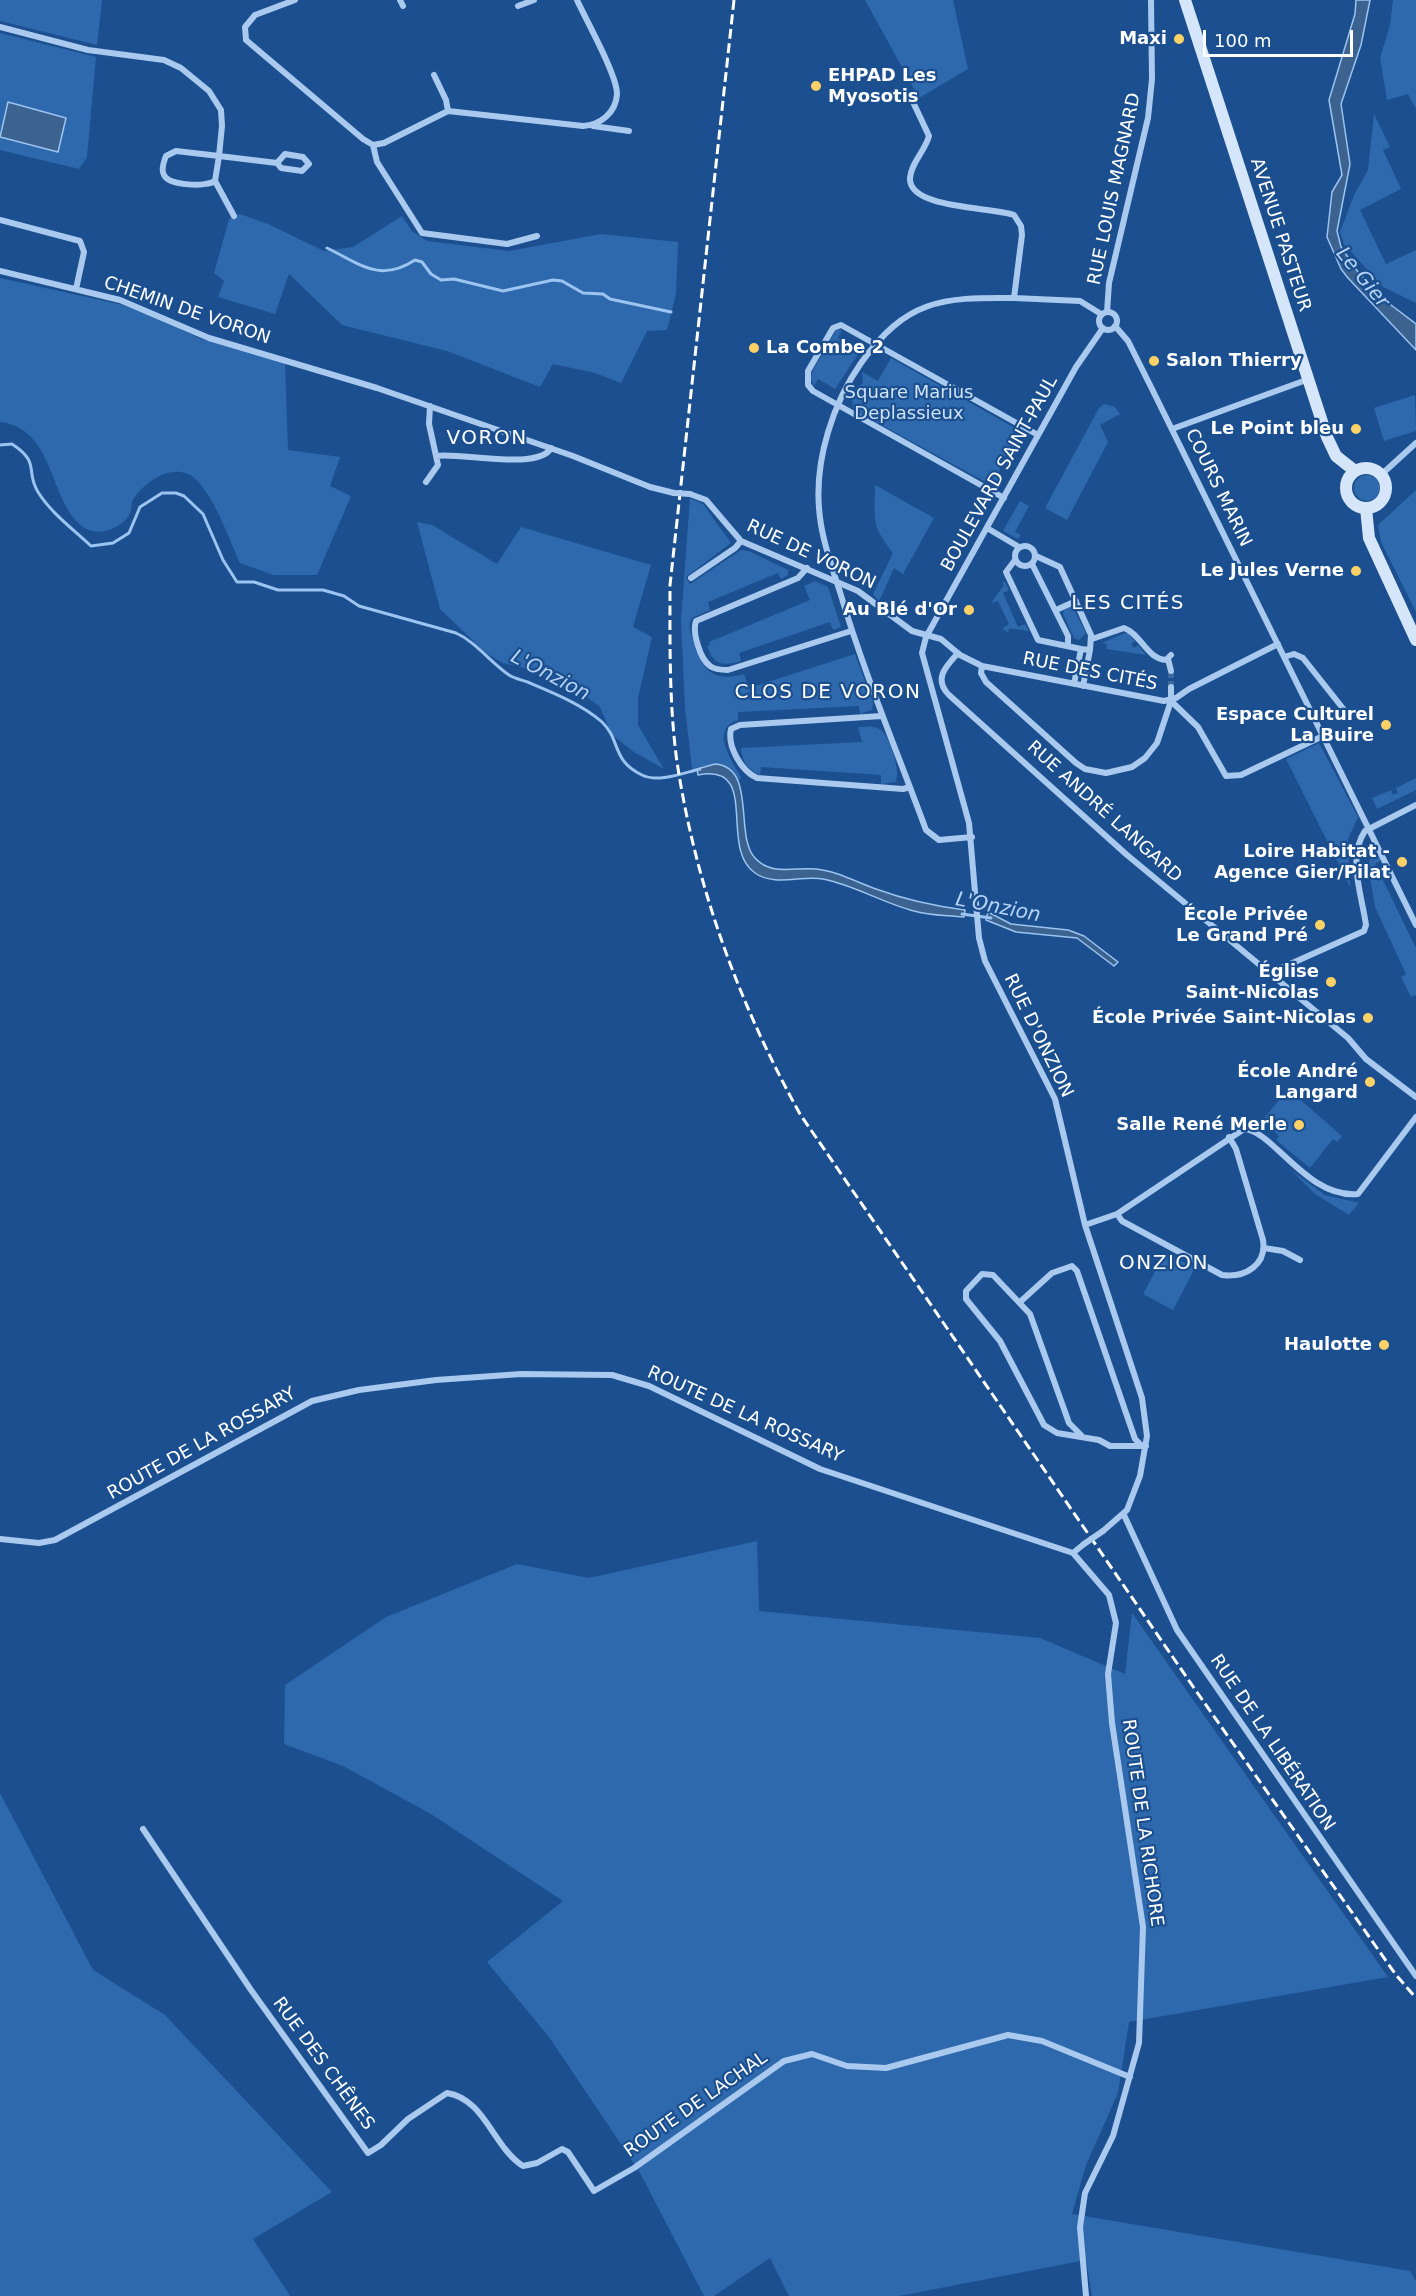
<!DOCTYPE html>
<html>
<head>
<meta charset="utf-8">
<style>
	body { margin:0 }
	#map { position:relative; width:1416px; height:2296px; overflow:hidden; background:#1b4f8f; font-family:"DejaVu Sans",sans-serif }
	canvas { display:block }
	.scale { position:absolute; left:1203px; top:30px; width:150px; height:27px; box-sizing:border-box; border:3px solid #fff; border-top:0; padding-left:8px; font-size:18px; line-height:21px; white-space:nowrap; color:#fff; -webkit-text-stroke:4px #1b4f8f; paint-order:stroke }
</style>
</head>
<body>
<div id="map">
<canvas width="1416" height="2296"></canvas>
<div class="scale">100 m</div>
</div>
<script>
const ctx = document.querySelector('canvas').getContext('2d');
ctx.lineJoin = 'round';
function paint(path, color) { ctx.fillStyle = color; ctx.fill(path, 'evenodd'); }
function stroke(path, color, width, dash) { ctx.strokeStyle = color; ctx.lineWidth = width; ctx.lineCap = dash ? 'butt' : 'round'; ctx.setLineDash(dash || []); ctx.stroke(path); }
function drawText(font, color, halo, rows, align = 'center') {
  ctx.font = font + ' "DejaVu Sans",sans-serif'; ctx.lineWidth = 4.5; ctx.setLineDash([]); ctx.textBaseline = 'middle'; ctx.strokeStyle = halo; ctx.fillStyle = color; for (const [text, x, y, turn = 0] of rows) {
    ctx.save(); ctx.translate(x, y); ctx.rotate((+turn || 0) * Math.PI / 180); ctx.textAlign = isNaN(turn) ? turn : align; if (halo) ctx.strokeText(text, 0, 0); ctx.fillText(text, 0, 0); ctx.restore();
  }
}
paint(new Path2D(`
	M0 0H102L97 45 0 21Z
	M865 0H953L968 69 919 98Z
	M1393 0H1416V109L1408 94 1387 100 1380 58 1390 25Z
	M0 33 96 57 87 157 79 169 0 150Z
	M1374 114 1390 147 1383 150 1401 189 1360 210 1386 264 1416 250V303L1383 287 1344 244 1340 232 1354 195 1368 170Z
	M240 214 268 224 324 251 353 247 402 216 412 231 427 241 509 251 601 234 678 242 676 294 667 330 647 331 621 383 595 373 553 364 540 387 447 351 342 325 289 274 275 314 218 297 224 281 214 273 229 219Z
	M0 278 123 305 156 317 201 339 285 363 288 450 340 457 330 486 351 496 317 575H273L240 563C228 537 219 508 201 485 182 459 150 476 134 498 131 502 132 506 131 511 126 526 103 536 89 530 48 512 59 429 0 422Z
	M836 330H842L838 338 861 350 835 389 818 379 814 386 811 379 812 372Z
	M891 358 1020 431 1024 439C1009 448 996 463 1000 481L991 485 854 410 850 392 863 383 862 372 878 381Z
	M1415 395 1416 431 1384 441 1374 408Z
	M1104 404 1115 407 1120 414 1100 425 1108 442 1067 520 1045 508 1099 408Z
	M1354 488a13 13 0 1 1 26 0a13 13 0 1 1-26 0Z
	M875 485 934 518 903 574 894 568 879 602 873 594 893 553C870 523 875 520 875 485Z
	M1416 490V612L1381 542 1378 525Z
	M690 498 703 504 731 543 686 577 690 584 741 550 749 551 788 570V575L781 579 778 573 708 602 710 610 692 618C687 625 691 632 693 640 702 669 711 683 744 674L749 688 855 654 873 703 872 710 860 714 859 706 738 712V720C709 729 732 761 741 777L738 782 731 771 704 766 692 769 685 708 681 621Z
	M1020 501 1029 506 1015 532 1021 535 1018 539 1003 531Z
	M417 522 432 525 497 564 521 527 651 565 633 627 652 637 638 698V725L664 769 634 752 612 735 600 707 576 689 524 668 503 663 486 653 440 609Z
	M815 581 828 587 841 627 833 630 830 622 739 653 741 661C723 666 714 666 707 646L710 645 709 642 810 600 804 586Z
	M1002 582H1005L1009 590 1003 593 1018 627 1025 624 1029 631 1009 628 1008 632 1004 630 1003 628 1009 624 998 601 991 603 1004 585Z
	M1072 606 1086 633 1079 640 1074 638 1063 614 1064 610Z
	M1127 632 1135 641 1131 644 1134 648 1138 645 1146 655 1106 649 1107 644 1102 643Z
	M858 727C866 727 875 725 881 730 890 737 902 774 895 782L881 784V775L761 767 760 775C748 770 742 761 741 748L862 742Z
	M1319 743 1358 817 1348 839 1350 887 1286 759Z
	M1416 778V790L1377 809 1372 798 1391 790 1393 795 1398 793 1396 788Z
	M1379 854 1382 860 1375 864 1416 948V995L1411 997 1401 977 1406 974 1375 907 1368 864 1370 859Z
	M1288 1089 1342 1136 1337 1142 1333 1139 1310 1168 1276 1140 1279 1136 1262 1121Z
	M1291 1170 1325 1195 1359 1203 1349 1215 1315 1194Z
	M1165 1253 1195 1268 1173 1310 1143 1294Z
	M757 1541 759 1611 1040 1638 1125 1674 1132 1613 1388 1977 1129 2022 1118 2093 1086 2165 1072 2214 1410 2271 1416 2281V2296H1092L1086 2260 899 2296H789L770 2258 714 2296H704L639 2171 549 2037 487 1962 563 1901 431 1814 343 1766 284 1744 285 1685 386 1617 517 1564 589 1578Z
	M0 1793 93 1970 165 2015 332 2192 253 2239 290 2296H0Z`), '#2e69ad');
const water = new Path2D(`
	M1356 0H1370L1361 45 1341 104 1350 164 1337 231 1341 247 1358 272 1391 305 1416 324V350L1348 278 1341 269 1327 237 1332 192 1342 175 1329 100 1355 14Z
	M8 102 66 118 58 152 0 137Z
	M715 764C757 767 734 836 755 858 771 876 794 867 816 869 837 871 856 882 876 889 906 900 934 906 965 910L964 917C948 915 930 916 914 911 883 903 854 885 823 879 801 875 775 887 755 873 718 848 761 762 698 775L697 769Z
	M988 912 1011 924 1068 930 1084 936 1118 962 1114 966 1077 938 1016 932 986 920Z`);
paint(water, '#3c6290');
stroke(water, '#9cc4f0', 1.5);
stroke(new Path2D(`
	M327 248C360 264 380 283 415 260L422 262 431 274 441 280 454 279 503 291 553 280 562 281 583 293 603 294 610 299 671 312
	M0 445 12 444C41 463 25 471 38 492 51 513 73 529 91 546L113 543 129 533 140 507 162 493H176L184 496 203 514 223 560 237 582H254L278 590H323L344 596 359 606 456 633C476 642 490 662 509 675 515 679 523 680 530 683 554 693 583 705 602 722 621 740 611 760 642 775 658 783 683 773 700 769
	M962 914 991 918`), '#9cc4f0', 3);
stroke(new Path2D(`
	M1171 687V671`), '#3d69a0', 6, [6, 3]);
stroke(new Path2D(`
	M295 0 255 15 245 27 246 40 363 139 373 145 384 143 448 111 583 126C600 125 616 113 617 94 617 75 586 20 577 0
	M400 0 403 6
	M518 6 534 0
	M0 27 88 50 164 60 181 68 209 91 221 110 222 126 219 156 277 163 281 168 302 171 309 164 303 157 285 154 277 163
	M434 75 446 100 448 111
	M913 102 929 136C925 151 911 163 910 178 908 209 992 207 1014 215L1021 226 1022 235 1014 298 1080 301 1101 314
	M593 126 629 131
	M373 145 377 162 422 233 507 244 537 236
	M176 151 219 156 215 181C207 187 169 186 164 175 161 170 164 161 166 156Z
	M215 181 234 216
	M0 220 80 241 84 252 76 289
	M0 271 120 300 209 338 377 388 573 456 650 487 674 493
	M1107 312 1109 283 1148 118 1152 79 1151 0
	M1099 321a9 9 0 1 1 18 0a9 9 0 1 1-18 0Z
	M1115 326 1128 341 1152 389 1416 925
	M1103 328 1076 367 926 637 922 653 969 823 979 938 985 961 1055 1099 1085 1225 1142 1398 1147 1436 1140 1476 1127 1510 1103 1531
	M1172 429 1309 379
	M436 456C459 452 539 471 551 448
	M1382 474 1416 443
	M426 482 438 465 429 424 430 406
	M690 494 706 500 741 541 858 591 912 631 941 639 960 655 982 666 1164 701 1176 698 1189 689 1278 644
	M1004 498 813 391 808 385V371L833 328 841 325 1038 435
	M987 528 1019 547
	M1015 556a10 10 0 1 1 20 0a10 10 0 1 1-20 0Z
	M1036 556 1060 567 1091 635 1090 650 1081 649 1074 684
	M1015 560 1006 572 1038 640 1081 649
	M1032 564 1068 636V646
	M807 568 798 578 696 621C692 632 700 659 710 666 715 670 722 670 728 670L851 631
	M691 578 735 548 741 541
	M1056 610 1076 601
	M1092 639 1124 628C1141 634 1147 659 1166 660L1171 655
	M958 653C946 666 933 679 949 695L1127 855 1348 1038 1366 1059 1416 1097
	M1284 657 1294 654 1303 658 1345 711
	M1168 659 1171 671
	M982 666 981 673 986 682 1076 763 1085 769 1106 773 1132 767 1145 758 1157 743 1171 701V687
	M1083 686 1090 650
	M1171 701 1198 727 1226 776 1241 775 1323 736
	M882 716 740 725 731 729C727 746 741 771 757 778L903 789 910 787
	M972 837 939 840 926 830C897 751 864 673 840 592 831 564 821 537 819 508 815 459 833 403 861 363 906 300 941 297 1014 298
	M1270 973 1364 931 1366 925C1362 896 1347 857 1365 831L1416 805
	M1117 1214 1122 1221 1222 1275C1245 1278 1267 1265 1263 1240L1236 1149 1229 1137
	M1085 1225 1117 1214 1244 1129C1273 1130 1307 1199 1358 1194L1416 1117
	M1264 1248 1283 1251 1300 1260
	M1020 1302 1052 1273 1072 1266 1077 1271 1135 1439 1141 1445
	M1082 1436 1069 1423 1030 1314 993 1275 982 1274 966 1291V1299L1000 1341 1044 1425 1057 1433 1099 1440 1110 1446H1146
	M1124 1515 1177 1630 1416 1976
	M0 1539 39 1543 55 1540 312 1401 359 1390 436 1380 521 1374 612 1375 649 1386 820 1469 1073 1553
	M1084 1544 1073 1553 1109 1595 1116 1623 1108 1674 1112 1723 1143 1927 1139 2043 1113 2136 1085 2193 1080 2227 1086 2296
	M143 1829 251 1990 368 2153 381 2145 408 2119 447 2093C485 2099 493 2147 523 2166L537 2163 562 2149 568 2152 594 2191 634 2168 784 2061 812 2054 847 2066 886 2068 1008 2035 1042 2041 1130 2077`), '#a9c9ee', 6);
stroke(new Path2D(`
	M1185 0 1327 437 1336 456 1355 471
	M1346 488a20 20 0 1 1 40 0a20 20 0 1 1-40 0Z
	M1366 508 1369 538 1416 640`), '#d6e6fa', 12);
stroke(new Path2D(`
	M734 0 670 585C670 644 669 704 677 762 696 887 739 1004 800 1114L1194 1688 1396 1975 1416 1998`), '#fff', 3, [10, 4.5]);
stroke(new Path2D(`
	M674 493 690 494
	M1084 1544 1103 1531`), '#a9c9ee', 6);
for (const [x, y, r, color] of [
	[1179,39,6,"#ffd166"],
	[816,86,6,"#ffd166"],
	[754,348,6,"#ffd166"],
	[1154,361,6,"#ffd166"],
	[1356,429,6,"#ffd166"],
	[1356,571,6,"#ffd166"],
	[969,610,6,"#ffd166"],
	[1386,725,6,"#ffd166"],
	[1402,862,6,"#ffd166"],
	[1320,925,6,"#ffd166"],
	[1331,982,6,"#ffd166"],
	[1368,1018,6,"#ffd166"],
	[1370,1082,6,"#ffd166"],
	[1299,1125,6,"#ffd166"],
	[1384,1345,6,"#ffd166"]
]) { const dot = new Path2D(); dot.arc(x, y, r, 0, 2 * Math.PI); ctx.fillStyle = color; ctx.fill(dot); stroke(dot, '#1b4f8f', 2); }
drawText('bold 18px', '#fff', '#1b4f8f', [
	["Maxi",1167,39],
	["EHPAD Les",828,76,"left"],
	["Myosotis",828,97,"left"],
	["La Combe 2",766,348,"left"],
	["Salon Thierry",1166,361,"left"],
	["Le Point bleu",1344,429],
	["Le Jules Verne",1344,571],
	["Au Blé d'Or",957,610],
	["Espace Culturel",1374,715],
	["La Buire",1374,736],
	["Loire Habitat -",1390,852],
	["Agence Gier/Pilat",1390,873],
	["École Privée",1308,915],
	["Le Grand Pré",1308,936],
	["Église",1319,972],
	["Saint-Nicolas",1319,993],
	["École Privée Saint-Nicolas",1356,1018],
	["École André",1358,1072],
	["Langard",1358,1093],
	["Salle René Merle",1287,1125],
	["Haulotte",1372,1345]
], 'right');
drawText('18px', '#fff', '#1b4f8f', [
	["RUE LOUIS MAGNARD",1115,189,-78],
	["AVENUE PASTEUR",1280,235,72],
	["CHEMIN DE VORON",187,311,19],
	["BOULEVARD SAINT-PAUL",1000,474,-61],
	["COURS MARIN",1218,488,64],
	["RUE DE VORON",811,555,25],
	["RUE DES CITÉS",1090,672,11],
	["RUE ANDRÉ LANGARD",1104,812,42],
	["RUE D'ONZION",1038,1036,64],
	["ROUTE DE LA ROSSARY",745,1415,24],
	["ROUTE DE LA ROSSARY",202,1444,-29],
	["RUE DE LA LIBÉRATION",1272,1743,56],
	["ROUTE DE LA RICHORE",1142,1823,82],
	["RUE DES CHÊNES",323,2064,54],
	["ROUTE DE LACHAL",696,2105,-35]
]);
drawText('18px', '#cfe3fa', '#1b4f8f', [
	["Square Marius",909,393],
	["Deplassieux",909,414]
]);
drawText('italic 20px', '#b5d3f5', '#1b4f8f', [
	["Le Gier",1362,278,51],
	["L'Onzion",550,676,28],
	["L'Onzion",998,908,11]
]);
ctx.letterSpacing = '1.5px';
drawText('20px', '#fff', '#1b4f8f', [
	["VORON",487,439],
	["LES CITÉS",1128,604],
	["CLOS DE VORON",828,693],
	["ONZION",1164,1264]
]);
ctx.letterSpacing = '0px';
</script>
</body>
</html>
